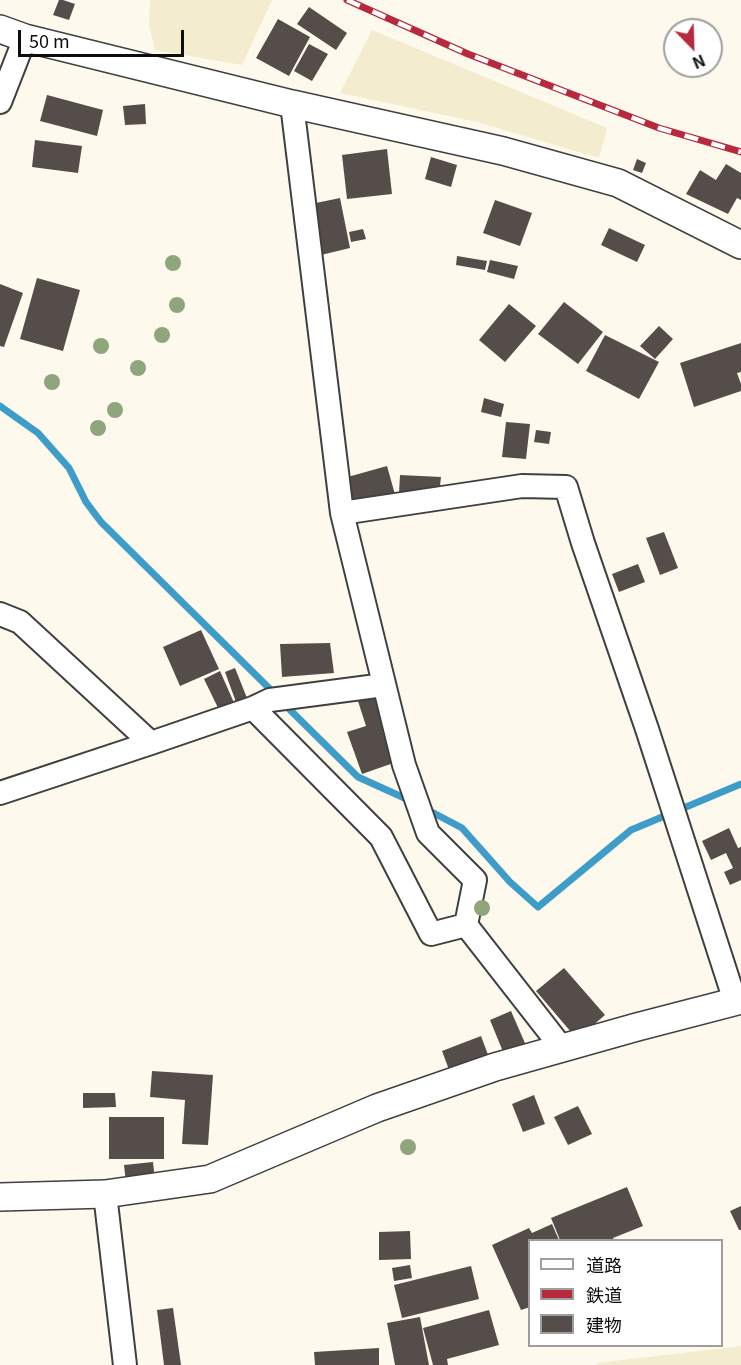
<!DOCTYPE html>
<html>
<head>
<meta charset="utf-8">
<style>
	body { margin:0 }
	#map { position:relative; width:741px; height:1365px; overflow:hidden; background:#fef9ed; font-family:Georgia,"Noto Sans JP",serif }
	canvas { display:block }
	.legend { position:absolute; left:528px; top:1239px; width:195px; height:108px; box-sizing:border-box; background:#fff; border:2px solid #9e9e9e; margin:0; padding:8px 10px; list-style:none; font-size:18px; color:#0d0d0d }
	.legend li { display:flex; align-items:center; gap:12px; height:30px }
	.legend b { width:30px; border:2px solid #9e9e9e }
	.north { position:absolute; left:663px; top:18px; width:60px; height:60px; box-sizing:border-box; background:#fff; border:2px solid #9e9e9e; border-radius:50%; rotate:157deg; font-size:16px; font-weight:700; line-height:24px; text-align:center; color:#0d0d0d }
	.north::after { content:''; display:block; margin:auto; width:21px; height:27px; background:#b72a3e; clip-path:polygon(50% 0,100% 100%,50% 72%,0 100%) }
	.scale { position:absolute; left:18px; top:30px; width:166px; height:27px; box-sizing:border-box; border:3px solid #0d0d0d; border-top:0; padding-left:8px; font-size:18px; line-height:21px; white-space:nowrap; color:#0d0d0d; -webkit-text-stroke:4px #fff; paint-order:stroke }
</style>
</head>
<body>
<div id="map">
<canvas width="741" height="1365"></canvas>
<ul class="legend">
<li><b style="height:8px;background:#fff"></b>道路</li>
<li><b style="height:8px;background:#b72a3e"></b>鉄道</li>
<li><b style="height:16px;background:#554d49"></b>建物</li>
</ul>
<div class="north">N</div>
<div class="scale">50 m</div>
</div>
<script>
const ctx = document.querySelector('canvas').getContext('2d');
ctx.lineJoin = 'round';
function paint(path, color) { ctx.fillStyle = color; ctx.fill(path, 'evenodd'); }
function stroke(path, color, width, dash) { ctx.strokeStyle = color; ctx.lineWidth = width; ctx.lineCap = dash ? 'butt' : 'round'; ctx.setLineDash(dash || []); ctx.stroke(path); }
paint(new Path2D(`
	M150 0H272L242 65 155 50 149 25Z
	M372 30 607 128 599 158 477 122 340 93Z
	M741 1346V1365H598L597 1363Z`), '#f3ecce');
stroke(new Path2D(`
	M0 406 38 433 69 468 86 502 101 522 276 695
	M283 703 358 777 411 801
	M426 809 462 828 510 882 538 907 631 830 741 784`), '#3e9dc8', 7);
paint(new Path2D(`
	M59 0H63L75 4 69 20 53 15Z
	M309 7 347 33 336 50 297 24Z
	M278 19 310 37 289 76 256 58Z
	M309 44 328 54 312 81 294 71Z
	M47 95 103 110 97 136 40 121Z
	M145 104 146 124 125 125 123 106Z
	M35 140 82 146 78 173 32 167Z
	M387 149 392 194 347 199 342 155Z
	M431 157 457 165 451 187 425 179Z
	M637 159 646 163 642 173 633 170Z
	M726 164 741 173V200L737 198 728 214 686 194 700 170 716 180Z
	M340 198 350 248 321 255 311 204Z
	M495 200 532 213 520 246 483 233Z
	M609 228 645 245 637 262 601 245Z
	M363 229 366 239 351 242 349 232Z
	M457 256 487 261 485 270 456 265Z
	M490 260 518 266 514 279 487 272Z
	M37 278 80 290 63 351 20 339Z
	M0 284 23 293 4 347 0 346Z
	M564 302 603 332 578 364 538 334Z
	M509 304 536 326 505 362 479 340Z
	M659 326 673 339 655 359 640 346Z
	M605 335 659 362 639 399 586 371Z
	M741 343V372L737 373 741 384V391L694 407 680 363Z
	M484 398 504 404 501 417 481 412Z
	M506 422 530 424 526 459 502 457Z
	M536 430 551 432 549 444 534 442Z
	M387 466 396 498 353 510 344 478Z
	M400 475 441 477 439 495 399 493Z
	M664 532 678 568 660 575 646 538Z
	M638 564 645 582 619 592 612 574Z
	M201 630 219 669 180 686 163 647Z
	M330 643 334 673 282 677 280 644Z
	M235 668 247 698 236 702 225 672Z
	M220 671 235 705 220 712 204 679Z
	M377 687 402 760 362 774 347 732 366 726 356 695Z
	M729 828 738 848 741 847V880L730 885 724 872 733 868 726 853 711 860 702 841Z
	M564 968 605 1015 577 1039 536 991Z
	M511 1011 528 1050 506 1059 490 1020Z
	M481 1036 490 1060 451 1075 442 1051Z
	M152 1071 213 1075 208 1145 182 1144 185 1100 150 1097Z
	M83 1093H115L116 1107 83 1108Z
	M534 1095 545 1124 523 1132 512 1104Z
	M578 1106 592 1134 568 1145 554 1117Z
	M109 1117H164V1159H109Z
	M153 1162 155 1180 126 1183 124 1165Z
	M627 1187 643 1226 613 1238 614 1240H560L551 1218Z
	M741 1206V1230H739L730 1211Z
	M552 1224 559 1240H530V1307L521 1310 492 1245 529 1228 532 1233Z
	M410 1231 411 1259 379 1260V1232Z
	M410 1265 412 1278 394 1281 392 1268Z
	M471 1266 479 1299 402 1318 394 1285Z
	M173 1308 181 1365H164L157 1310Z
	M489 1310 499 1345 447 1359 448 1365H433L423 1328Z
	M420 1317 429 1365H395L387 1323Z
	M379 1348V1365H315L314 1352Z`), '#554d49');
const minor = new Path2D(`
	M0 102 25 38
	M292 104 342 513 404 765 428 833 475 880 466 925 562 1048
	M342 513 522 486 566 487 583 543 647 729 735 1001
	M0 614 20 622 151 743
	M253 708 381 837 431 934 466 925
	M0 793 151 743 253 708 270 700 384 685
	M105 1194 125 1365`);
const tertiary = new Path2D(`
	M0 29 25 38 292 104 503 151 618 183 741 245
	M0 1197 105 1194 210 1179 377 1108 495 1067 637 1027 741 1000`);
stroke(minor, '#404040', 26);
stroke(tertiary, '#404040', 30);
stroke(minor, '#fff', 22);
stroke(tertiary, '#fff', 27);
const rail = new Path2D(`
	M347 0 468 54 659 128 741 152`);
stroke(rail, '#b72a3e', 7);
stroke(rail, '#fff', 4.5, [14]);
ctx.fillStyle = '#8fa67c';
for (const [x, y] of [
	[173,263],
	[177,305],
	[162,335],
	[101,346],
	[138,368],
	[52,382],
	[115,410],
	[98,428],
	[482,908],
	[408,1147]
]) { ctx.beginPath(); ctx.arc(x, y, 8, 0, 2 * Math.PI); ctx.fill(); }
</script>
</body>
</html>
